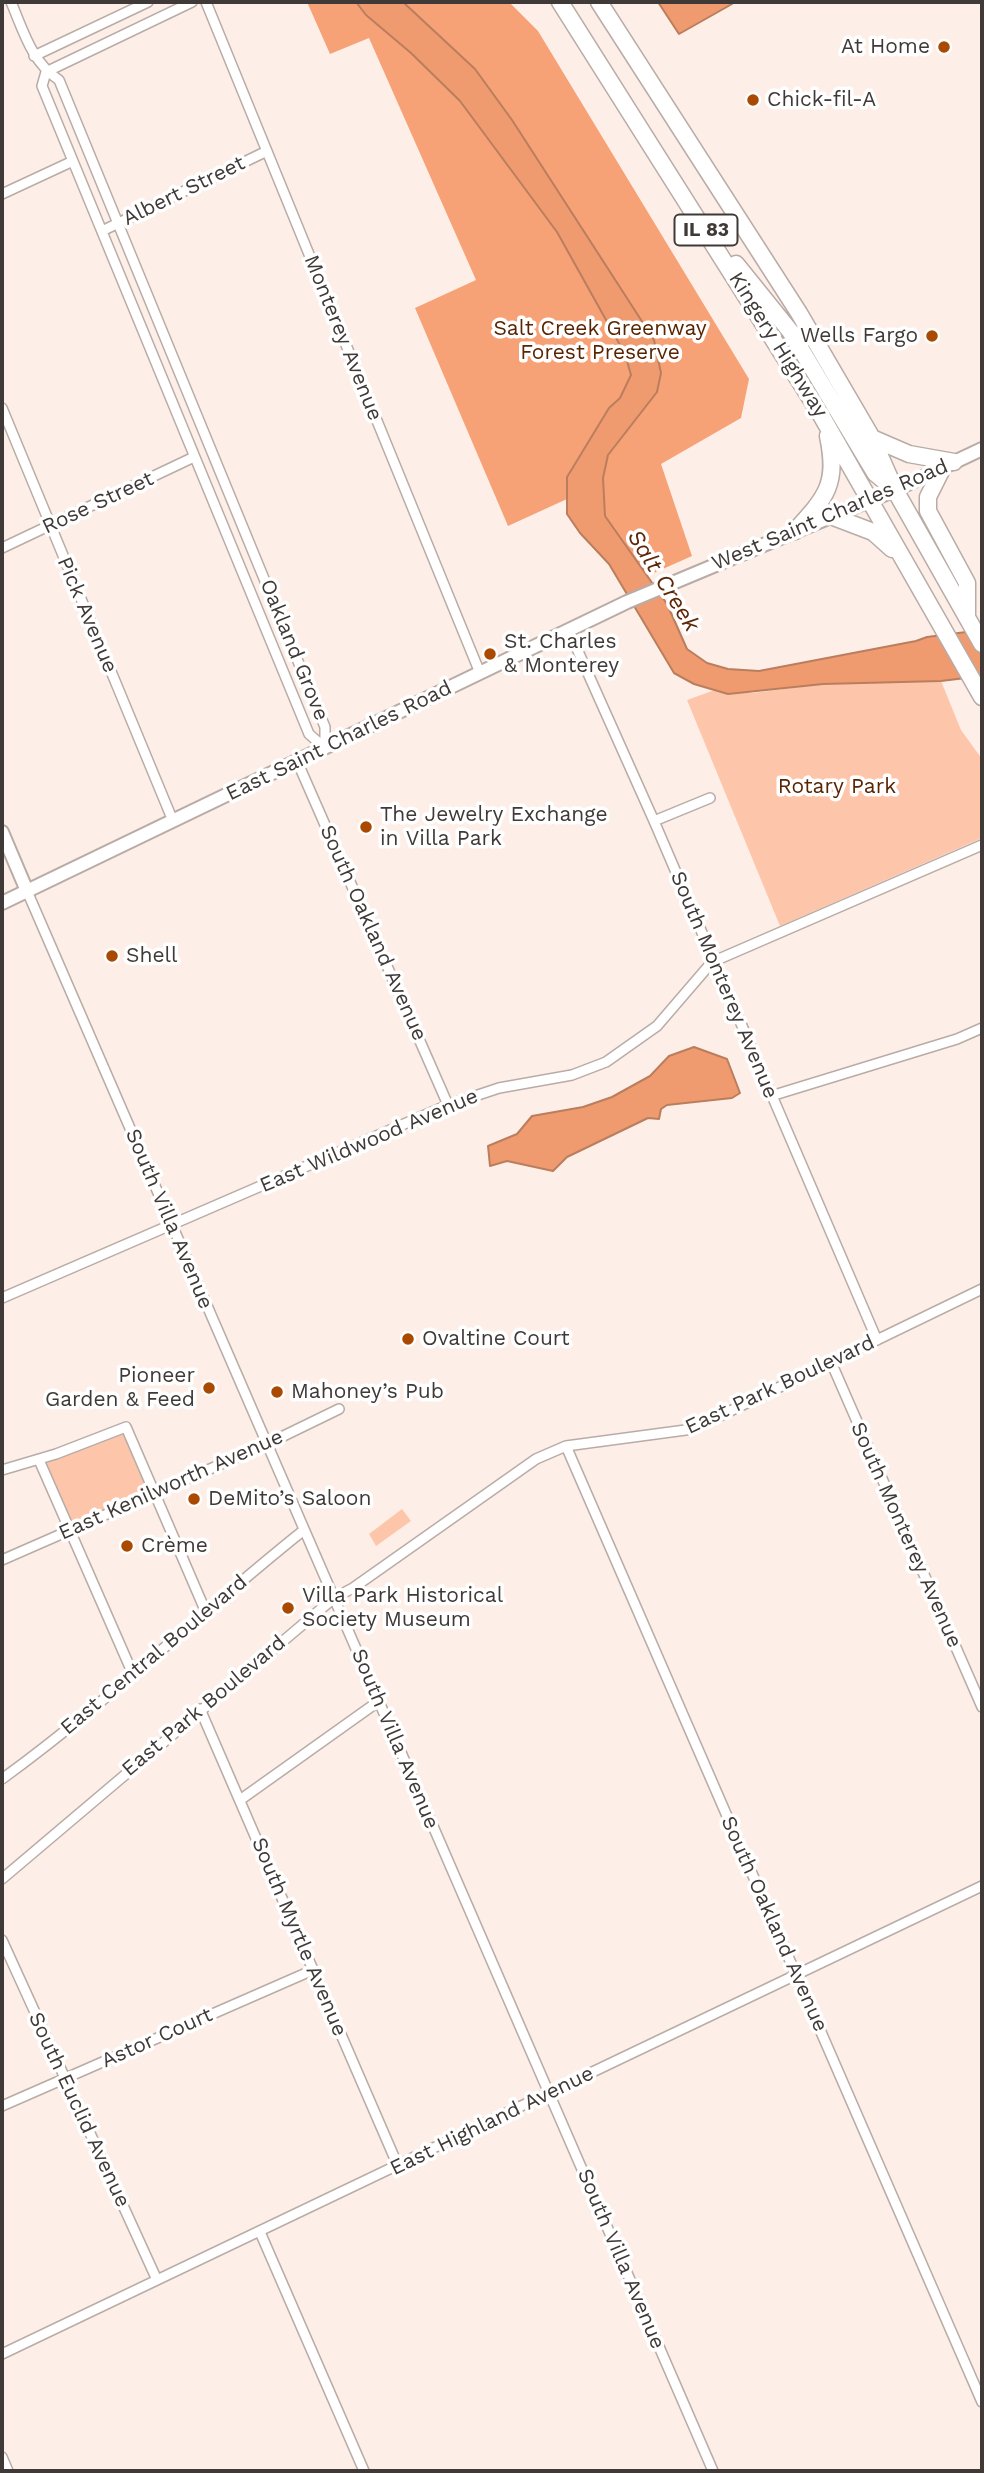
<!DOCTYPE html>
<html>
<head>
<meta charset="utf-8">
<style>
	body { margin:0 }
	#map { position:relative; width:984px; height:2473px; overflow:hidden; background:#fdefe8; font-family:"Work Sans",sans-serif }
	canvas { display:block }
	.frame { position:absolute; inset:0; border:4px solid #3f3937; pointer-events:none }
</style>
</head>
<body>
<div id="map">
<canvas width="984" height="2473"></canvas>
<div class="frame"></div>
</div>
<script>
const ctx = document.querySelector('canvas').getContext('2d');
ctx.lineJoin = 'round';
function paint(path, color) { ctx.fillStyle = color; ctx.fill(path, 'evenodd'); }
function stroke(path, color, width, dash) { ctx.strokeStyle = color; ctx.lineWidth = width; ctx.lineCap = dash ? 'butt' : 'round'; ctx.setLineDash(dash || []); ctx.stroke(path); }
function drawText(font, color, halo, rows, align = 'center') {
  ctx.font = font + ' "Work Sans",sans-serif'; ctx.lineWidth = 7; ctx.setLineDash([]); ctx.textBaseline = 'middle'; ctx.strokeStyle = halo; ctx.fillStyle = color; for (const [text, x, y, turn = 0] of rows) {
    ctx.save(); ctx.translate(x, y); ctx.rotate((+turn || 0) * Math.PI / 180); ctx.textAlign = isNaN(turn) ? turn : align; if (halo) ctx.strokeText(text, 0, 0); ctx.fillText(text, 0, 0); ctx.restore();
  }
}
paint(new Path2D(`
	M941 681 961 730 982 759V838L780 926 687 700 712 691 753 693 823 684Z
	M125 1430 151 1492 72 1526 43 1462Z
	M402 1509 411 1521 376 1546 369 1534Z`), '#fdc6ab');
paint(new Path2D(`
	M307 2H356L366 15 411 53 460 101 557 232 625 354 631 375 620 398 609 408 571 469 567 477V499L508 526 415 308 476 280 369 38 330 54Z
	M403 2H509L538 31 749 379 741 418 661 464 692 556 647 576 605 516 603 478 608 455 625 430 654 340 512 120Z`), '#f7a276');
const water = new Path2D(`
	M356 2H403L475 69 512 120 654 340 661 373 657 392 608 455 603 478 605 516 667 604 687 649 707 663 728 669 759 671 916 641 927 637 982 630V676L941 681 823 684 728 694 694 684 674 673 609 564 580 533 567 514V477L609 408 620 398 631 375 625 354 557 232 460 101 411 53 366 15Z
	M658 2H730L732 4 679 34Z
	M694 1047 727 1059 740 1093 732 1098 667 1105 661 1109 659 1119 648 1118 567 1157 553 1171 507 1161 490 1166 488 1146 517 1134 532 1116 583 1107 612 1097 650 1076 669 1056Z`);
paint(water, '#ef9b6f');
stroke(water, '#ba7e5e', 2);
const minor = new Path2D(`
	M11 2C23 30 32 63 59 80L325 727V748
	M206 2 480 673
	M34 56 148 2
	M46 72 42 86 309 734 325 748
	M46 72 192 2
	M2 194 73 161
	M102 231 267 151
	M2 408 173 821
	M2 548 194 457
	M569 631 654 821 877 1340
	M297 761 448 1105
	M654 821 710 798
	M27 891 713 2471
	M771 1096 957 1039 982 1028
	M2 1298 448 1105 499 1088 572 1075 606 1062 657 1026 712 962 982 845
	M831 1362 982 1707
	M566 1446 982 2402
	M39 1460 132 1672
	M2 1470 56 1454 126 1427 205 1610
	M2 1560 267 1444 339 1409
	M200 1709 398 2166
	M2 1779C107 1703 202 1611 304 1530
	M240 1800 379 1701
	M2 1879 334 1598 353 1588 536 1459 566 1446 693 1429 982 1289
	M2 1940 157 2280
	M2 2106 313 1970
	M260 2232 364 2471
	M2 2354 982 1886
	M2 2457 8 2471`);
const tertiary = new Path2D(`
	M2 832 27 891`);
const secondary = new Path2D(`
	M2 903 627 602 895 490 982 449`);
const trunk = new Path2D(`
	M560 2 821 415 982 697
	M599 2 799 313 872 438 895 490 982 644
	M736 264 790 331 875 473 893 488
	M872 438 909 454 954 462
	M943 467 928 497V511L967 583V617
	M831 516 873 532 892 549
	M795 531C827 496 838 484 828 436`);
stroke(minor, '#b9aca6', 12);
stroke(tertiary, '#b9aca6', 16);
stroke(secondary, '#b9aca6', 16);
stroke(trunk, '#b9aca6', 19);
stroke(minor, '#fff', 9);
stroke(tertiary, '#fff', 12);
stroke(secondary, '#fff', 12);
stroke(trunk, '#fff', 16);
for (const [x, y, r, color] of [
	[944,47,7,"#aa4a00"],
	[753,100,7,"#aa4a00"],
	[932,336,7,"#aa4a00"],
	[490,654,7,"#aa4a00"],
	[366,827,7,"#aa4a00"],
	[112,956,7,"#aa4a00"],
	[408,1339,7,"#aa4a00"],
	[209,1388,7,"#aa4a00"],
	[277,1392,7,"#aa4a00"],
	[194,1499,7,"#aa4a00"],
	[127,1546,7,"#aa4a00"],
	[288,1608,7,"#aa4a00"]
]) { const dot = new Path2D(); dot.arc(x, y, r, 0, 2 * Math.PI); ctx.fillStyle = color; ctx.fill(dot); stroke(dot, '#fff', 2.5); }
for (const [x, y, w] of [
	[706,230,63]
]) { const box = new Path2D(); box.roundRect(x - w / 2, y - 15.5, w, 31, 5); ctx.fillStyle = '#fff'; ctx.fill(box); stroke(box, '#3f3937', 2); }
drawText('bold 19px', '#3f3937', null, [
	["IL 83",706,230]
]);
drawText('21px', '#3f3937', '#fff', [
	["At Home",930,47,"right"],
	["Chick-fil-A",767,100],
	["Wells Fargo",918,336,"right"],
	["St. Charles",504,642],
	["& Monterey",504,666],
	["The Jewelry Exchange",380,815],
	["in Villa Park",380,839],
	["Shell",126,956],
	["Ovaltine Court",422,1339],
	["Pioneer",195,1376,"right"],
	["Garden & Feed",195,1400,"right"],
	["Mahoney’s Pub",291,1392],
	["DeMito’s Saloon",208,1499],
	["Crème",141,1546],
	["Villa Park Historical",302,1596],
	["Society Museum",302,1620]
], 'left');
drawText('21px', '#3f3937', '#fff', [
	["Albert Street",184,191,-26],
	["Monterey Avenue",343,338,68],
	["Kingery Highway",778,345,58],
	["Rose Street",98,503,-25],
	["West Saint Charles Road",830,515,-23],
	["Pick Avenue",87,615,67],
	["Oakland Grove",294,650,68],
	["East Saint Charles Road",339,741,-26],
	["South Oakland Avenue",373,933,66],
	["South Monterey Avenue",724,985,67],
	["East Wildwood Avenue",369,1141,-23],
	["South Villa Avenue",169,1219,67],
	["East Park Boulevard",780,1385,-25],
	["East Kenilworth Avenue",171,1485,-24],
	["South Monterey Avenue",906,1535,66],
	["East Central Boulevard",154,1655,-40],
	["East Park Boulevard",204,1706,-40],
	["South Villa Avenue",395,1739,67],
	["South Oakland Avenue",774,1924,66],
	["South Myrtle Avenue",299,1937,67],
	["Astor Court",157,2038,-24],
	["South Euclid Avenue",79,2110,65],
	["East Highland Avenue",492,2121,-26],
	["South Villa Avenue",621,2259,67]
]);
drawText('21px', '#592402', '#fff', [
	["Salt Creek Greenway",600,329],
	["Forest Preserve",600,353],
	["Rotary Park",837,787]
]);
drawText('italic 23px', '#5d2807', '#fff', [
	["Salt Creek",663,581,58]
]);
</script>
</body>
</html>
